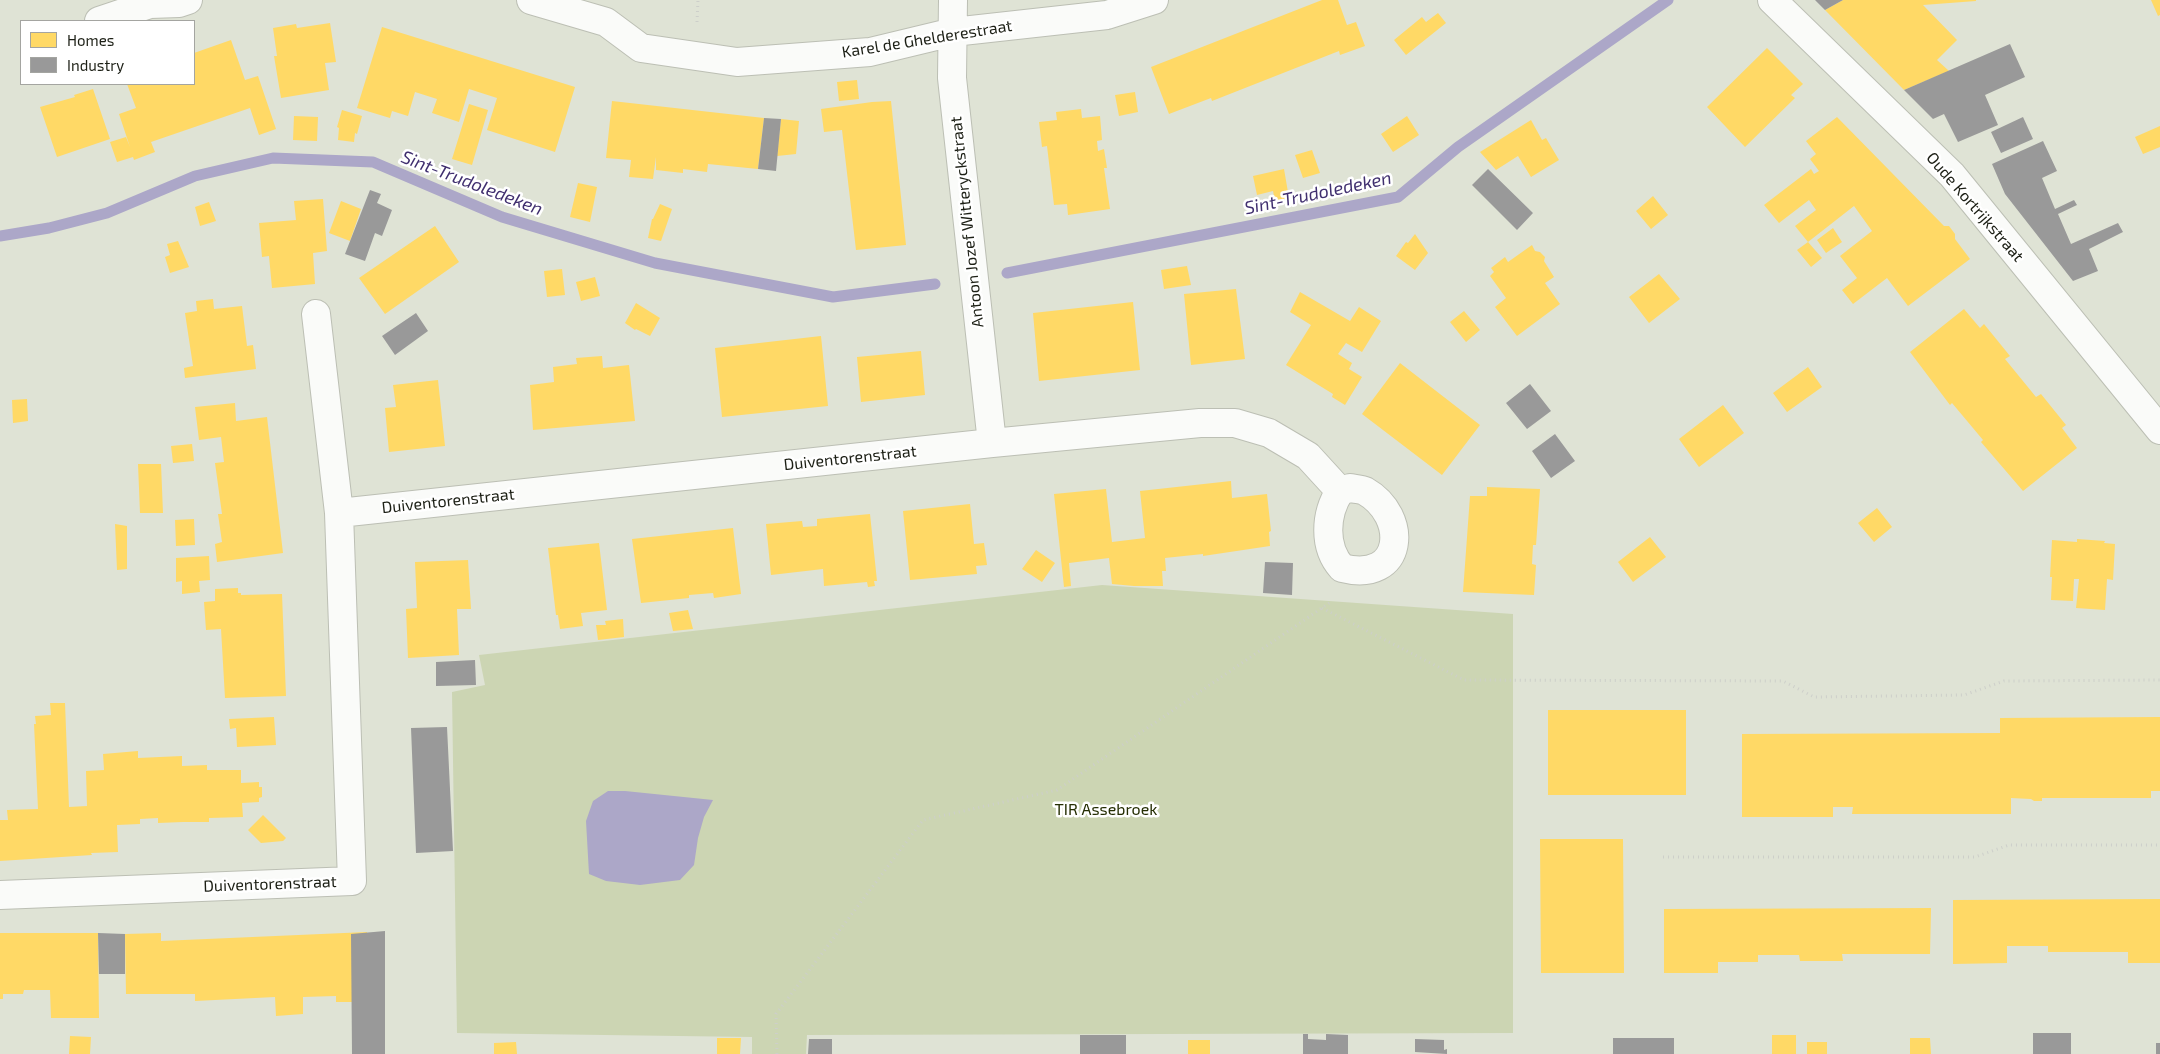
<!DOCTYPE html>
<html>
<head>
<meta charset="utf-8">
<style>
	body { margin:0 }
	#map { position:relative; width:2160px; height:1054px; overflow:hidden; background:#dfe3d5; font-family:"Exo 2",sans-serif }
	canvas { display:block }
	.legend { position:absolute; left:20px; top:20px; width:175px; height:65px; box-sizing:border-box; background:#fff; border:1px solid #a4a5a1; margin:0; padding:6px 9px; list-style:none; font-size:15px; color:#1c1f15 }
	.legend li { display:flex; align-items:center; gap:10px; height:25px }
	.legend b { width:25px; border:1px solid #a4a5a1 }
</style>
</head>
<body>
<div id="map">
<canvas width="2160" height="1054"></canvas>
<ul class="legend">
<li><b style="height:14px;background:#ffd966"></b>Homes</li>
<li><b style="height:14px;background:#999"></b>Industry</li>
</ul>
</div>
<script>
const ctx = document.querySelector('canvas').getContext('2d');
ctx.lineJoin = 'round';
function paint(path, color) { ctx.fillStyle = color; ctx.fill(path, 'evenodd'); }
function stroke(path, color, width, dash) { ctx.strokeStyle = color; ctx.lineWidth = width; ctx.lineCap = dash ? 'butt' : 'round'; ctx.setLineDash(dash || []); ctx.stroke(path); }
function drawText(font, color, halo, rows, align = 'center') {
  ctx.font = font + ' "Exo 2",sans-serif'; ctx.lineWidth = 5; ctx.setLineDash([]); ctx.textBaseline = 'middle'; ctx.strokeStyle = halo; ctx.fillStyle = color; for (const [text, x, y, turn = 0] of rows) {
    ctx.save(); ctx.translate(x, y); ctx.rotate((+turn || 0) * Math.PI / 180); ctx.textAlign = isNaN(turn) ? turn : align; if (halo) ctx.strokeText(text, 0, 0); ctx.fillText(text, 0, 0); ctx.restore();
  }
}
paint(new Path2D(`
	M1102 585 1513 614V1033L807 1035 806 1054H752V1037L457 1033 452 692 485 685 479 655Z`), '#ccd5b3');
paint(new Path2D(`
	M608 791H625L713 800 704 817 698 838 694 865 680 880 640 885 606 881 589 874 586 821 593 801Z`), '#aca7c8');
paint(new Path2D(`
	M1322 0H1338L1347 25 1356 22 1365 46 1340 55 1339 51 1212 101 1211 98 1169 114 1151 67Z
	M1843 0H1976V1L1923 5 1957 40 1937 60 1949 71 1904 90 1825 10Z
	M2151 0H2160V15L2158 16Z
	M1438 13 1446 23 1406 55 1394 40 1422 17 1426 22Z
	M330 23 336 62 325 63 329 90 281 98 274 56H277L273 28 296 24 297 28Z
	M382 27 575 87 555 152 487 130 497 98 469 89 459 122 432 113 437 99 415 92 408 116 392 111 390 118 357 108Z
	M231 40 245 80 258 76 276 129 259 135 250 108 151 142 155 152 134 160 133 157 117 162 110 142 126 137 130 147 119 114 136 108 127 84H194V53Z
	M1767 48 1803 84 1791 95 1795 98 1745 147 1707 107Z
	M857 80 859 99 839 101 837 82Z
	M93 89 110 139 57 157 40 107 75 97 74 95Z
	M1135 92 1138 112 1119 116 1115 95Z
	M612 101 764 118 758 169 708 164 707 172 683 169V173L656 170V157L653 179 629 177 631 160 606 158Z
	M891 101 906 245 856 250 842 130 824 132 821 109 872 102Z
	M469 104 488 110 472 165 452 159Z
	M1081 109 1082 118 1100 116 1102 140 1097 141 1098 151 1104 149 1107 168H1104L1110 209 1068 215 1067 204 1054 205 1047 146 1042 147 1039 122 1057 120 1056 112Z
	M342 110 362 116 357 134 355 133 354 142 338 140 339 128 337 127Z
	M294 116 318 117 317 141 293 140Z
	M1407 116 1419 135 1393 152 1381 134Z
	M1837 117 1944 226H1949L1955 234V239L1970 259 1908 306 1887 278 1853 304 1842 290 1857 278 1840 256 1872 231 1854 206 1808 242 1795 226 1816 210 1809 200 1779 223 1764 205 1811 169 1814 174 1819 171 1810 159 1816 154 1806 141Z
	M781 119 799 121 796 154 777 156Z
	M1531 120 1542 140 1546 138 1559 160 1531 177 1518 156 1496 170 1480 152Z
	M2160 126V147L2143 154 2135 137Z
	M1312 150 1320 173 1303 178 1295 155Z
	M1284 169 1289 198 1275 201 1273 191 1257 195 1253 176Z
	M578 183 597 187 590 222 570 217Z
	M1653 196 1668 215 1651 229 1636 211Z
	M323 199 327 251 313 253 315 284 272 288 269 256 262 257 259 223 296 220 294 201Z
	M341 201 361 209 350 241 329 233Z
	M209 202 216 221 200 226 195 207Z
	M660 204 672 209 661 241 648 238 652 219H653Z
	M435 226 459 262 385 314 359 278Z
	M1833 228 1842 242 1826 253 1817 240Z
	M1415 234 1428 253 1415 270 1396 256 1406 242 1408 243Z
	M178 241 189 267 170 273 165 257 170 255 167 244Z
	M1808 242 1822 258 1811 267 1797 250Z
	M1532 245 1535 251 1540 252 1545 257 1544 261 1554 277 1545 283 1560 304 1517 336 1495 307 1506 298 1490 276 1494 272 1491 268 1505 257 1508 262Z
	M1187 266 1191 285 1164 289 1161 270Z
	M562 269 565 295 547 297 544 271Z
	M1659 274 1680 299 1649 323 1629 297Z
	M595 277 600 296 581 301 576 282Z
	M1236 289 1245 359 1191 365 1184 294Z
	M1300 292 1350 321 1359 307 1381 321 1362 352 1346 343 1338 354 1352 363 1349 369 1362 377 1345 405 1332 397 1333 394 1286 365 1311 325 1290 312Z
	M213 299 214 309 242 306 247 346 253 345 256 369 185 378 184 368 193 366 185 313 197 311 196 301Z
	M1133 302 1140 370 1039 381 1033 313Z
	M636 303 660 318 650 336 636 329 635 330 625 323Z
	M1964 309 1980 328 1984 324 2010 356 2005 359 2036 397 2041 394 2066 425 2062 428 2077 448 2023 491 1981 442 1983 440 1952 403 1950 405 1910 352Z
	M1464 311 1480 330 1466 342 1450 322Z
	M821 336 828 406 722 417 715 348Z
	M921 351 925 395 861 402 857 357Z
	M602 356 603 368 629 365 635 421 533 430 530 385 554 382 553 367 577 364 576 358Z
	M1400 363 1480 425 1442 475 1362 414Z
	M1808 367 1822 387 1787 412 1773 393Z
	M438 380 445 446 389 452 385 408 396 407 393 385Z
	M27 399 28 421 13 423 12 400Z
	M235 403 236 421 267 417 283 553 217 562 215 544 222 542 218 514H222L215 463 224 462 221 437 199 440 195 407Z
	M1723 405 1744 433 1699 467 1679 439Z
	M192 444 194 461 173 463 171 446Z
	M138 464H161L163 513H140Z
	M1231 481 1232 498 1267 494 1271 531 1269 532 1270 546 1203 556V554L1165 558 1166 571H1162L1163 586H1134L1112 584 1109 558 1069 563 1071 586 1064 587 1054 494 1106 489 1112 542 1145 538 1140 491Z
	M1487 487 1540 489 1536 545H1533L1532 564 1536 565 1534 595 1463 592 1470 496H1487Z
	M970 504 974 544 984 543 987 565 976 566 977 574 910 580 903 511Z
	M1877 508 1892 527 1874 542 1858 523Z
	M870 514 877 581H874L875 586 868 587 867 582 824 586 823 569 771 575 766 524 802 521 803 527 817 526V519Z
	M194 519 195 545 176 546 175 520Z
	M115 524 127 526V569L117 570Z
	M733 528 741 594 714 598 713 593 689 595V598L641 603 632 539Z
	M1650 537 1666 557 1633 582 1618 562Z
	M2077 539 2105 541 2104 543 2115 544 2113 580 2107 579 2105 610 2076 608 2079 579H2074L2073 601 2051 600 2052 577H2050L2052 540 2077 542Z
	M599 543 607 610 581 613 583 626 560 629 558 615H556L548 548Z
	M1036 550 1055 563 1042 582 1022 569Z
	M209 556 210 580 199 581 200 592 182 594V581L176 582V558Z
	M468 560 471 609H457L459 655 408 658 406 609 417 608 415 562Z
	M238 588V593H241V595L282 594 286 696 225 698 221 629 206 630 204 602 215 601V589Z
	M688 610 693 629 673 631 669 613Z
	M623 619 624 637 598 640 596 625H606L605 621Z
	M50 703H65L69 807 87 806 86 771 104 770 103 754 138 751V758L182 756V766L207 765V770H241V783L259 782V787H262V797L259 798V802L242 803 243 817 209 818V822H183L158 823V818L140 819V824L117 825 118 852 91 853 92 855 0 861V820H8L7 810 38 809 34 724H36L35 716 51 715Z
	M1548 710H1686V795H1548Z
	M274 717 276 745 237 747 236 728 230 729 229 719Z
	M2160 717V791H2151V798H2042V801H2034L2031 799 2011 798V814H1852L1853 807H1833V817H1742V734L2000 733V718Z
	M263 815 286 838 283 841 261 843 248 830Z
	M1540 839H1623L1624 973H1541Z
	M2160 899V963H2128V952H2048V946H2007V963L1953 964V900Z
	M1931 908 1930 954H1842L1843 961H1800L1799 955H1758V962H1718V973H1664V909Z
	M367 932V961H352V994H385L384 1007H353V1002H336V996L303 997V1014L276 1016 275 997 195 1001V994H126L125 934 161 933V941Z
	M0 933H98L99 1018H51L50 990H24L23 994H3V999H0Z
	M1772 1035H1796V1054H1772Z
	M70 1036 91 1037 90 1054H69Z
	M717 1038H741L740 1054H717Z
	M1910 1038H1930L1931 1054H1910Z
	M1188 1040H1210V1054H1188Z
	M516 1042 517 1054H494V1043Z
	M1807 1042H1827V1054H1807Z`), '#ffd966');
paint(new Path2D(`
	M1815 0H1843L1825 10Z
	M2010 44 2025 77 1985 95 1998 125 1958 142 1944 114 1933 119 1904 90Z
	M2023 117 2033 139 2001 153 1991 132Z
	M764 118 781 119 776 171 758 169Z
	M2043 141 2057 171 2042 178 2055 209 2074 200 2077 205 2058 214 2071 244 2118 223 2123 232 2089 249 2098 271 2073 281 2005 194 1992 164Z
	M1488 169 1533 213 1517 230 1472 185Z
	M370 190 381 194 377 203 392 210 382 236 375 233 365 261 345 254Z
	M416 313 428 331 395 355 382 336Z
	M1530 384 1551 411 1527 429 1506 403Z
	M1555 434 1575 461 1551 478 1532 451Z
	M1265 562 1293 563 1292 595 1263 593Z
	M475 660 476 685 436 686V662Z
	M447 727 453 851 416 853 411 728Z
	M385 931V1054H352L351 934Z
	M98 933 125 934V974H99Z
	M2033 1033H2071V1054H2033Z
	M1303 1034H1308V1039L1326 1040V1034L1348 1035V1054H1303Z
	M1080 1035H1126V1054H1080Z
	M1613 1038H1674V1054H1613Z
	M809 1039H832V1054H808Z
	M1415 1039 1444 1040V1050L1447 1049V1054L1415 1052Z
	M2156 1043H2160V1054H2156Z`), '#999');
stroke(new Path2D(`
	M0 236 49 228 107 213 195 176 273 158 373 162 502 217 655 263 833 297 935 284
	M1007 273 1398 197 1458 147 1668 0`), '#aca7c8', 11);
const street = new Path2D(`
	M531 0 606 22 641 48 737 62 870 52 953 32 1107 15 1154 0
	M953 0 952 78 992 443
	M1772 0 1952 175 2160 430
	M99 21 150 4 179 3 188 0
	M1350 488C1355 489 1361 489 1365 491 1409 516 1405 584 1342 568 1323 547 1325 514 1340 491Z
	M339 513 992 443 1200 423H1235L1269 433 1308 456 1340 491
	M0 895 352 881 339 513 316 314`);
stroke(street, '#bcbfb4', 30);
stroke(new Path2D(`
	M697 22 698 0
	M1322 608 1464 680 1783 681 1814 697 1964 695 2004 681 2160 680
	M1663 857H1975L2009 845H2160
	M777 1054 776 1014 923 820 1057 790 1332 601`), '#cdcfca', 3, [1, 4]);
stroke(street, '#fafbf9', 28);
drawText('16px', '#1c1f15', '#fff', [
	["Karel de Ghelderestraat",927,39,-9],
	["Oude Kortrijkstraat",1975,207,49],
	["Antoon Jozef Witteryckstraat",967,222,-96],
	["Duiventorenstraat",850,458,-6],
	["Duiventorenstraat",448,501,-6],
	["Duiventorenstraat",270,884,-2]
]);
drawText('16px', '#252e03', '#fff', [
	["TIR Assebroek",1106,810]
]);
drawText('italic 18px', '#402f6f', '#fff', [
	["Sint-Trudoledeken",472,183,21],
	["Sint-Trudoledeken",1318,193,-12]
]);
</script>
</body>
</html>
